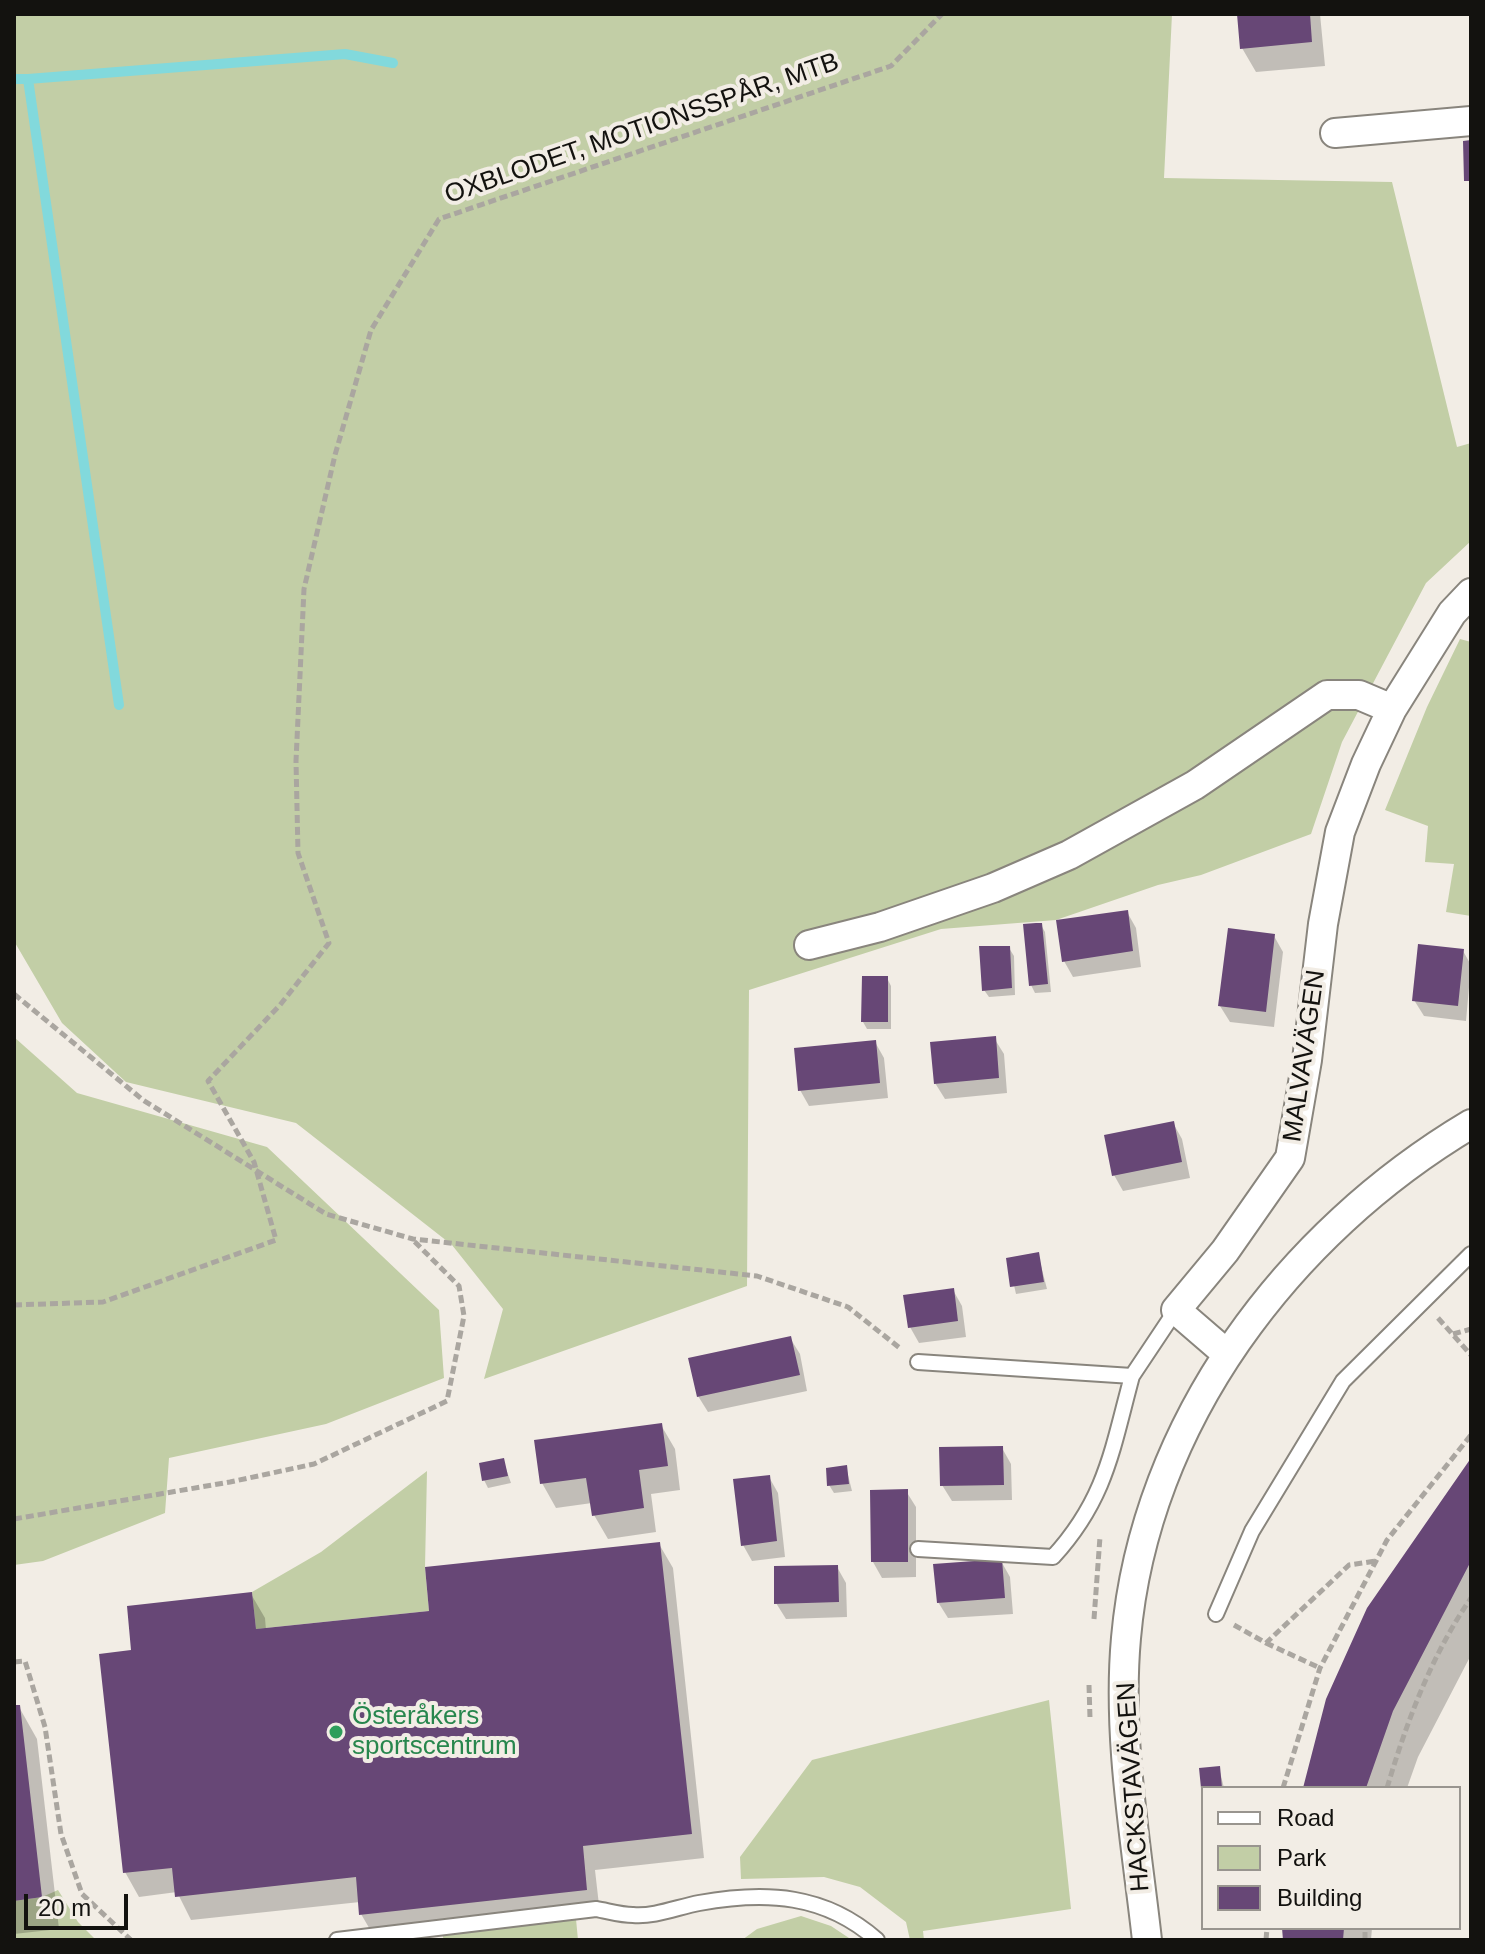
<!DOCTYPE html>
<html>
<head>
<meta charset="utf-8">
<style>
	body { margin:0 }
	#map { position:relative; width:1485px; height:1954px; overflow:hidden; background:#f2ede5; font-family:Helvetica,sans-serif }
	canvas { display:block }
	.frame { position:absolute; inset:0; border:16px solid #13120f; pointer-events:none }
	.legend { position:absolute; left:1201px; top:1786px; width:260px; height:144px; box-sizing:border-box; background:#f2ede5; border:2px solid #99958f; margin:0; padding:10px 14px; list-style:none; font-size:24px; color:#13120f }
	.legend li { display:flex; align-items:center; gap:16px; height:40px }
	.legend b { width:40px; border:2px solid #99958f }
	.scale { position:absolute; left:24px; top:1894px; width:104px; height:36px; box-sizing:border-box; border:4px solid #13120f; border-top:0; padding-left:10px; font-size:24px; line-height:28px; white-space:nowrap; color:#13120f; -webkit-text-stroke:6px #f2ede5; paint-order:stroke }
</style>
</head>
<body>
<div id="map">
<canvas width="1485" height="1954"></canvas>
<div class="frame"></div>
<ul class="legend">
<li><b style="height:10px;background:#fff"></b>Road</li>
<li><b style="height:22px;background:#c2cea6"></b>Park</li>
<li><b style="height:22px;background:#674776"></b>Building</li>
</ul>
<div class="scale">20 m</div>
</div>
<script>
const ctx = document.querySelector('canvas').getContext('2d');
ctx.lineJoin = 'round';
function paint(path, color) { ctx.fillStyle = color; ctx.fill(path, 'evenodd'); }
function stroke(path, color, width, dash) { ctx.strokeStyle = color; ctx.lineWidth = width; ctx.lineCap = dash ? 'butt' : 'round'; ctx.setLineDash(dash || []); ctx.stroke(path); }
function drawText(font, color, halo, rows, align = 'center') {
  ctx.font = font + ' Helvetica,sans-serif'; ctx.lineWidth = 8; ctx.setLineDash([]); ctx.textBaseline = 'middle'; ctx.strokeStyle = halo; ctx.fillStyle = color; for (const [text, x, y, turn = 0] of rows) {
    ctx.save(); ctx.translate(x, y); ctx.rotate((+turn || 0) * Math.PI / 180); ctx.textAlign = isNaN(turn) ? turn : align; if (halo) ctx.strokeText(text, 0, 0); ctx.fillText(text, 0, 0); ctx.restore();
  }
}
paint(new Path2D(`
	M14 14H1172L1164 178 1392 182 1457 447 1471 443V541L1426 583 1342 742 1311 834 1201 875 1158 885 1056 920 941 929 749 990 747 1286 484 1379 503 1309 452 1245 296 1123 126 1082 62 1023 14 941Z
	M1460 639 1471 642V916L1446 912 1454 864 1425 862 1428 826 1385 810 1427 707Z
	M14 1037 77 1093 267 1147 439 1310 444 1378 326 1424 169 1458 165 1513 43 1561 14 1565Z
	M427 1471 425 1567 429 1611 256 1629 252 1592 321 1552Z
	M1049 1700 1071 1909 923 1931 924 1940H910L906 1922 860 1887 824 1877 741 1879 740 1857 812 1760Z
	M58 1890 78 1922 96 1940H14V1901L42 1897Z
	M801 1916 831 1926 852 1940H742L757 1929Z
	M576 1919 578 1940H444L442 1934Z`), '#c2cea6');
paint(new Path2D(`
	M1239 14H1320L1325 66 1256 72 1242 48Z
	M1127 912 1136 928 1141 967 1073 977 1064 961Z
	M1041 925 1045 932 1051 992 1035 993 1031 985Z
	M1274 936 1283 952 1274 1027 1230 1022 1220 1006Z
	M1009 948 1014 956 1015 995 989 997 984 990Z
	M1463 951 1471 965 1466 1021 1424 1016 1414 1000Z
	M887 978 891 986V1029H867L863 1022Z
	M994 1038 1004 1054 1007 1093 945 1099 935 1083Z
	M875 1042 884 1058 888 1098 809 1106 800 1090Z
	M1173 1123 1182 1139 1190 1178 1123 1191 1114 1175Z
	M1038 1254 1047 1289 1016 1294 1008 1259Z
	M953 1290 962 1306 966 1337 919 1343 910 1327Z
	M790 1338 800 1354 807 1391 708 1412 698 1396Z
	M661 1425 675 1449 680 1490 651 1494 656 1532 608 1539 594 1515 592 1503 556 1508 542 1483Z
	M1002 1448 1011 1464 1012 1500 952 1501 942 1485Z
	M503 1460 511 1483 488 1488 484 1480Z
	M1471 1462V1655L1418 1757 1407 1788H1305Z
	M846 1467 852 1491 834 1493 829 1485Z
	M769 1477 778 1493 785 1557 752 1561 743 1545Z
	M906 1491 916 1507V1577L882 1578 873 1562Z
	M659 1544 673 1568 704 1858 595 1870 600 1914 375 1938 361 1914 360 1902 191 1920 177 1892 139 1897 125 1872 134 1652 251 1594 265 1618 266 1630 432 1612Z
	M1001 1561 1010 1577 1013 1614 948 1618 938 1602Z
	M837 1567 846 1583 847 1617 786 1619 776 1603Z
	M14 1707H19L37 1739 59 1929 14 1934Z
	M1219 1768 1224 1788H1203Z
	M1284 1928H1372L1371 1940H1285Z`), '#0003');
stroke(new Path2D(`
	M14 79H28L119 705
	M28 79 345 54 393 63`), '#82d9dc', 10);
paint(new Path2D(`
	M1237 14H1310L1312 42 1240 49Z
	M1471 140V181H1464L1463 141Z
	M1128 910 1133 951 1062 962 1056 920Z
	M1036 923H1042L1048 984 1029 986 1023 924Z
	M1228 928 1275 934 1266 1012 1218 1006Z
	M1418 944 1464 949 1458 1006 1412 1001Z
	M979 946H1010L1012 988 982 991Z
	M862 976H888V1022H861Z
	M996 1036 999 1078 934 1084 930 1042Z
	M876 1040 880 1083 798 1091 794 1048Z
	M1174 1121 1182 1162 1112 1176 1104 1135Z
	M1039 1252 1044 1282 1010 1287 1006 1258Z
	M954 1288 958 1321 908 1328 903 1295Z
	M791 1336 800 1375 697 1397 688 1358Z
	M662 1423 668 1466 639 1470 644 1508 592 1516 586 1478 540 1484 534 1440Z
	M1003 1446 1004 1485 940 1486 939 1447Z
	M504 1458 508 1476 482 1481 479 1463Z
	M1471 1458V1561L1393 1711 1366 1788H1303L1326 1699 1367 1608Z
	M847 1465 849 1484 827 1486 826 1468Z
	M770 1475 777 1541 741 1546 733 1479Z
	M908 1489V1562H871L870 1490Z
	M660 1542 692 1834 583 1846 587 1890 359 1915 356 1877 175 1897 172 1868 123 1873 99 1654 131 1650 127 1606 252 1592 256 1629 429 1611 425 1567Z
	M1002 1559 1005 1598 937 1603 933 1564Z
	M838 1565 839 1602 774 1604V1566Z
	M14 1705H20L42 1897 14 1901Z
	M1220 1766 1222 1788H1201L1199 1768Z
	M1282 1928H1344L1343 1940H1283Z`), '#674776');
const service = new Path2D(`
	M918 1362 1132 1376 1176 1310
	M918 1549 1053 1557C1106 1499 1112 1450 1132 1376
	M1216 1614 1252 1531 1343 1381 1471 1254
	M337 1940 596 1909C608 1911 621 1915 633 1915 654 1917 678 1907 699 1903 766 1891 825 1894 877 1940`);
const minor = new Path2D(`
	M1335 133 1471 121
	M809 945 880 927 993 888 1069 855 1195 785 1327 695H1359L1392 709
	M1227 1354 1176 1310 1225 1251 1290 1158 1307 1060 1323 924 1340 832 1366 764 1392 709 1452 613 1471 593
	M1147 1940C1136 1841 1117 1738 1126 1638 1145 1422 1288 1233 1471 1124`);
stroke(service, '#89857d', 18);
stroke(minor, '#89857d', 32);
stroke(new Path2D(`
	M14 994 143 1100 326 1214 413 1239 757 1276 848 1307 901 1349
	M14 1305 103 1302 276 1240 254 1162 208 1081 280 1005 329 943 298 853 296 761 304 589 335 455 371 330 439 219 891 66 942 14
	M1438 1318 1471 1355
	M1453 1334 1471 1329
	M14 1519 230 1482 314 1464 447 1401 464 1316 459 1286 413 1240
	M1094 1619 1100 1537
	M1234 1625 1266 1643 1349 1565 1376 1561
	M1266 1643 1320 1668
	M14 1662 25 1661 45 1727 61 1834 82 1894 131 1940
	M1089 1685 1090 1718
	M1283 1788 1320 1668 1387 1540 1471 1435
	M1387 1788C1407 1721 1431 1656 1471 1598
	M1266 1940 1267 1928
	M1365 1940V1928`), '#aaa6a0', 5, [8, 4]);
stroke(service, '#fff', 14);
stroke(minor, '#fff', 28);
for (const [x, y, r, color] of [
	[336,1732,8,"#2e9e5b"]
]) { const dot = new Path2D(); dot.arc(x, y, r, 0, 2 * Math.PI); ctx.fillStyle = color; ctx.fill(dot); stroke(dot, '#f2ede5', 3); }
drawText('26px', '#13120f', '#f2ede5', [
	["OXBLODET, MOTIONSSPÅR, MTB",642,129,-19],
	["MALVAVÄGEN",1305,1056,-82],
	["HACKSTAVÄGEN",1134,1787,-94]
]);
drawText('26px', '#27864d', '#f2ede5', [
	["Österåkers",352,1717],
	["sportscentrum",352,1747]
], 'left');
</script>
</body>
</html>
